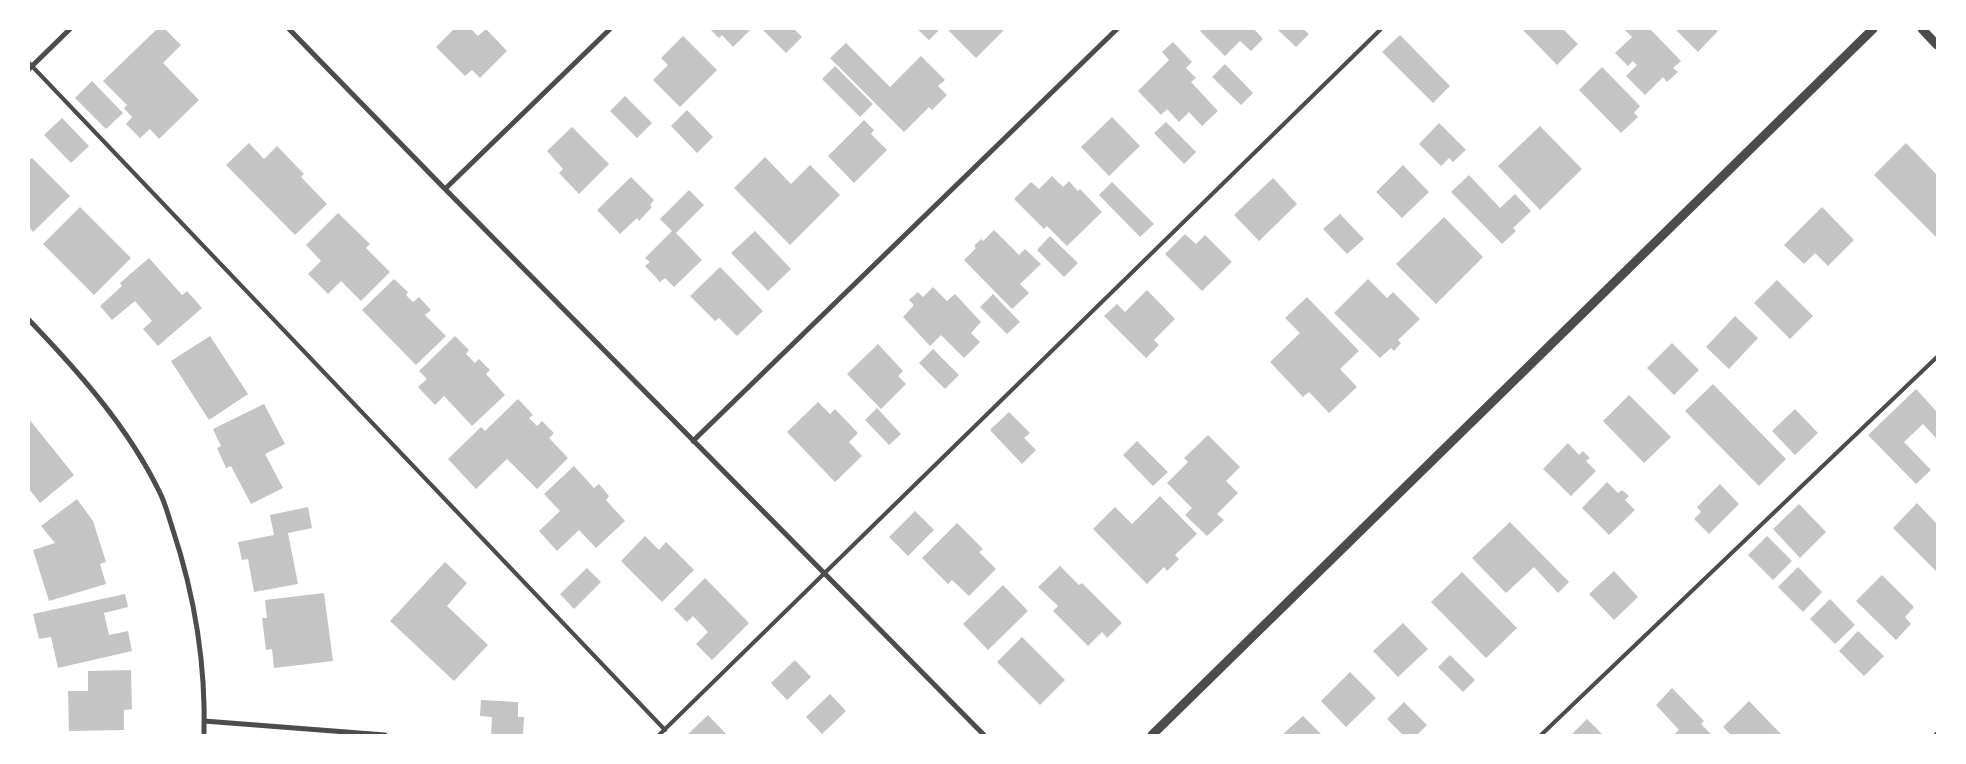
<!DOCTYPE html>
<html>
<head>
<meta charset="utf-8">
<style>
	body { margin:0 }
	#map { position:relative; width:1966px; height:764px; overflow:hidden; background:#fff; font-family:Poppins,sans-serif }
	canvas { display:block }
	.frame { position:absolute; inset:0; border:30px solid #fff; pointer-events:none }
</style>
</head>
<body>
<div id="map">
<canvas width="1966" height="764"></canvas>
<div class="frame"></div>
</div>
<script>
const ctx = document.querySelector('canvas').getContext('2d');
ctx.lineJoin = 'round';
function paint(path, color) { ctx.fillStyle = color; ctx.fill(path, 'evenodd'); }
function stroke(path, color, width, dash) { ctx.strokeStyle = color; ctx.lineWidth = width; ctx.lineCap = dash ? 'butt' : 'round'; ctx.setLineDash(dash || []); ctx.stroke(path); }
paint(new Path2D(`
	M157 29H165L181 45 163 63 199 100 159 139 150 129 140 138 126 124 132 117 124 108 127 105 103 81Z
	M454 29H471L478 36 486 29 507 51 480 78 472 70 465 76 436 47Z
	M710 29H751L733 47 722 35 719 38Z
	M762 29H794L802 37 786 53Z
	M917 29H940L929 40Z
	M947 29H1005L976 58Z
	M1203 29H1254L1263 39 1251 51 1240 41 1225 56 1200 31Z
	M1277 29H1303L1309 34 1296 47Z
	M1522 29H1563L1578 44 1557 65Z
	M1624 29H1650L1681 61 1673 68 1678 72 1667 82 1663 77 1645 95 1626 76 1637 65 1633 61 1628 66 1615 53 1632 37Z
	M1675 29H1716L1718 31 1698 52Z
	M1400 35 1450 86 1433 103 1382 52Z
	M683 36 717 70 680 107 653 80 668 65 661 58Z
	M1173 42 1192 62 1186 68 1196 78 1191 82 1218 111 1202 126 1189 112 1179 122 1167 109 1161 115 1138 91 1169 60 1162 52Z
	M846 43 890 87 921 56 945 80 938 86 947 95 932 110 929 107 904 132 830 58Z
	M1225 64 1253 93 1241 105 1212 77Z
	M835 66 873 104 860 117 822 79Z
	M1602 67 1640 106 1634 113 1638 117 1621 133 1579 90Z
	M92 81 123 113 106 129 75 98Z
	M625 96 652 123 637 138 610 111Z
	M687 110 713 137 697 153 671 126Z
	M1112 117 1140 146 1109 176 1081 147Z
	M62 118 89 146 71 163 44 135Z
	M864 120 874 130 871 134 887 150 854 183 828 156Z
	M1166 122 1196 152 1184 164 1154 133Z
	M1439 123 1466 150 1453 162 1449 158 1441 166 1419 144Z
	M1540 126 1582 169 1540 210 1498 166Z
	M572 127 609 164 579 194 559 173 563 169 547 151Z
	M249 143 264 159 277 146 304 174 301 177 327 204 295 235 226 165Z
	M1906 143 1937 175V238L1874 175Z
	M765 157 791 184 810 165 840 195 790 245 734 188Z
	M32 158 70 196 33 232 29 227V160Z
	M1403 165 1429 192 1402 218 1376 192Z
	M1469 175 1500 208 1515 194 1531 211 1513 228 1516 231 1502 244 1451 192Z
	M1052 176 1063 187 1069 181 1078 191 1080 189 1102 212 1067 246 1047 226 1044 229 1014 199 1031 182 1039 189Z
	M631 177 654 200 650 205 652 207 639 221 637 218 620 234 597 210Z
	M1273 178 1297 204 1259 241 1234 215Z
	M1112 182 1154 224 1140 237 1099 195Z
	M689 190 704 205 676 233 702 260 674 287 665 278 660 282 645 266 650 262 645 258 672 231 660 219Z
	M80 207 131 258 94 295 43 244Z
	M1822 207 1854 240 1828 266 1815 253 1804 264 1784 245Z
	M338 213 370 244 366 248 390 272 361 301 341 281 328 294 308 274 321 261 306 245Z
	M1340 214 1364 239 1347 254 1323 229Z
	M1444 217 1483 257 1436 304 1396 264Z
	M994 230 1019 255 1025 249 1041 264 1020 284 1029 293 1012 309 964 260 976 248 974 246 981 239 983 241Z
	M755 231 791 269 768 291 731 253Z
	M1185 234 1196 244 1205 235 1232 262 1202 291 1165 254Z
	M1050 236 1078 263 1064 277 1037 250Z
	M149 258 182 295 187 291 202 308 158 346 143 329 152 321 135 301 112 320 100 306 122 286 120 283Z
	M720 267 763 311 737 336 719 318 715 321 690 296Z
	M394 279 408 292 406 295 413 302 419 297 431 310 425 315 446 336 416 365 362 310Z
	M1368 279 1387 298 1393 292 1420 319 1398 340 1401 343 1394 351 1391 348 1380 358 1334 313Z
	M1777 280 1813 316 1790 339 1754 303Z
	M933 287 947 301 955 294 981 322 971 333 980 342 964 358 941 335 930 346 903 317 914 305 909 300 918 292 923 297Z
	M1147 290 1175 319 1154 340 1159 345 1146 358 1104 316 1117 304 1125 312Z
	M993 294 1020 322 1007 334 980 307Z
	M1307 297 1359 351 1340 369 1357 387 1329 413 1309 392 1303 397 1270 362 1300 333 1285 318Z
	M1735 316 1758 338 1729 369 1706 347Z
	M210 336 248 394 209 420 171 361Z
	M455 336 469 350 466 354 475 363 479 359 490 370 486 374 505 395 472 426 444 396 435 405 418 387 427 379 419 371Z
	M1672 343 1699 370 1674 395 1647 368Z
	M878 344 903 371 898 376 906 384 881 409 847 374Z
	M933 349 959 375 945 389 919 363Z
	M1713 384 1786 459 1759 486 1685 411Z
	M1916 389 1937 412V439L1923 424 1904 442 1931 470 1916 484 1868 435Z
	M1629 395 1671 437 1644 463 1603 421Z
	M518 399 533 415 529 418 537 426 542 421 554 433 549 438 568 458 537 489 507 459 476 489 448 459 481 427 485 431Z
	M818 402 830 414 835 409 858 433 849 442 862 456 835 482 787 432Z
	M264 404 285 444 265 454 283 488 251 504 231 466 226 468 217 448 221 446 213 429Z
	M877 408 901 434 889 445 865 420Z
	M1795 409 1818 433 1795 455 1772 431Z
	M1009 412 1030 433 1024 438 1036 450 1022 464 990 430Z
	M29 419 74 475 40 503 29 489Z
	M1208 435 1240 467 1226 481 1238 493 1217 514 1224 520 1207 536 1185 515 1192 508 1167 483 1188 462 1184 458Z
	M1137 441 1168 472 1153 486 1123 455Z
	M1568 443 1579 455 1583 451 1590 458 1586 461 1596 471 1571 496 1543 469Z
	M574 466 594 488 599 484 609 496 606 500 625 521 596 548 579 530 557 551 539 531 560 511 544 494Z
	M1607 482 1618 493 1622 490 1629 496 1625 500 1635 510 1609 535 1582 508Z
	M1720 484 1739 504 1709 534 1694 519 1701 512 1697 507Z
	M1160 496 1197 534 1175 555 1179 559 1167 571 1164 567 1147 584 1093 529 1115 507 1132 524Z
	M77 499 93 521 106 562 100 564 106 584 49 601 33 550 55 543 41 526Z
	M1917 503 1937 524V572L1893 528Z
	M1799 504 1826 532 1800 558 1773 529Z
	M308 507 312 528 288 533 298 584 254 592 248 559 242 560 238 542 274 535 270 515Z
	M915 511 934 530 908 556 889 537Z
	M1510 522 1569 582 1558 593 1534 567 1506 593 1472 558Z
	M957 523 983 549 979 552 996 569 969 596 952 580 948 584 922 558Z
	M645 536 659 550 666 542 694 570 662 602 621 561Z
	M1767 536 1792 561 1773 580 1748 555Z
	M445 562 467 583 447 606 488 645 454 681 390 621Z
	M1060 566 1079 585 1082 583 1122 623 1107 638 1102 632 1088 646 1053 611 1058 606 1038 587Z
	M1798 567 1822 592 1803 612 1778 587Z
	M587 568 601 582 574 609 560 594Z
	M1614 571 1638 597 1614 620 1589 594Z
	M1462 572 1517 628 1486 658 1431 602Z
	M1882 575 1914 607 1905 617 1911 624 1896 640 1856 601Z
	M705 578 749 623 712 660 696 644 708 632 693 616 687 622 674 609Z
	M1003 585 1028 611 988 650 963 624Z
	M324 593 333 661 274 668 272 649 266 650 262 618H267L265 600Z
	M125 594 128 607 104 613 109 635 128 631 132 651 58 668 51 637 39 639 33 614Z
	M1830 599 1855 625 1835 644 1810 619Z
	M1403 623 1428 649 1398 677 1373 651Z
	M1858 631 1884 656 1864 676 1839 651Z
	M1022 637 1065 680 1040 705 997 662Z
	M1450 655 1475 680 1463 692 1438 667Z
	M795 660 811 677 787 700 771 683Z
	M131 670 132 709 124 710V730L69 731 68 691H88V671Z
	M1350 672 1376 698 1346 727 1321 701Z
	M1672 688 1704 721 1701 724 1712 735H1673L1679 730 1656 705Z
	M830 694 846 711 822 734 806 717Z
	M481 700 518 702V717H524L523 735H491L492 717 480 716Z
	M1749 701 1782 735H1731L1723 727Z
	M1404 702 1427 725 1417 735H1403L1387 719Z
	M708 715 727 735H687Z
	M1303 716 1322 735H1282Z
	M1587 719 1603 735H1571Z`), '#c4c4c4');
stroke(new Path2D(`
	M29 63 665 730
	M659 735 1381 29
	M1541 735 1937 357`), '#4c4c4c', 4);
stroke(new Path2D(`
	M289 29 445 189 984 735
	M29 69 70 29
	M445 189 610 29
	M29 320C78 371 128 427 159 491 165 502 168 515 172 527 194 593 206 665 204 735
	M693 441 1117 29
	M204 721 385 735
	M1936 735 1937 734`), '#4c4c4c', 5);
stroke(new Path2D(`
	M1922 29 1937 45
	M1152 735 1873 29`), '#4c4c4c', 9);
</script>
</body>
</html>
